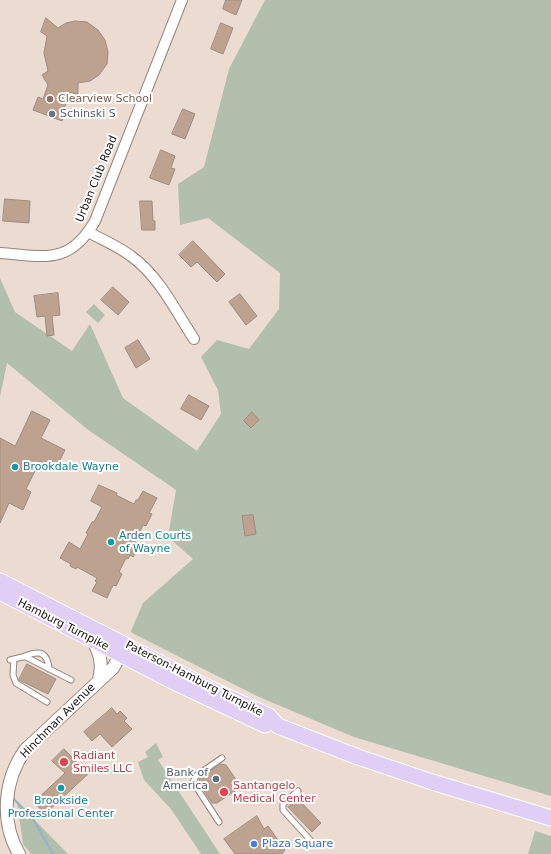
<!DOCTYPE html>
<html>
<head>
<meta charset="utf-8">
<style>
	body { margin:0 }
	canvas { display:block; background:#ebdbd0 }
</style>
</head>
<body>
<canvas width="551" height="854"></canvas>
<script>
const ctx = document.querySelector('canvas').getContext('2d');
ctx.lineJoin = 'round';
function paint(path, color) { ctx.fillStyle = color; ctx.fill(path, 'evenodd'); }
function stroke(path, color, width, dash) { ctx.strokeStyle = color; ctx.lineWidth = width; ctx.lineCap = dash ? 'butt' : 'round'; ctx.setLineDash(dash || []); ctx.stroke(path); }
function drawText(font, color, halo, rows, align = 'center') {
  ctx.font = font + ' "DejaVu Sans",sans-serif'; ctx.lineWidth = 4; ctx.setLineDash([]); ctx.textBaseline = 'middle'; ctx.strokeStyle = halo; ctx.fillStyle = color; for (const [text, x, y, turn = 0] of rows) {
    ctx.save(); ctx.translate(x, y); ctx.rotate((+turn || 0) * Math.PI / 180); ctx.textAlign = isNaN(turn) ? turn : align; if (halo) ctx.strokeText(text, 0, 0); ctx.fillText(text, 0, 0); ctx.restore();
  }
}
paint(new Path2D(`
	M265 0H551V796L354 737 259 697 132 633 131 631 143 603 193 559 168 537 176 490 87 429 7 363 0 397V278L15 312 72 351 90 324 123 398 197 451 221 414 218 390 201 357 217 340 249 349 279 309 280 273 208 218 180 225 178 184 204 167 229 69Z
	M94 304 105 315 98 323 86 312Z
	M156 743 163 757 158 760 220 854H201L171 809 144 780 138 762 148 757 145 752Z
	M17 802 68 854H31L23 844Z
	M535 831 551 836V854H528Z`), '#b1bfac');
stroke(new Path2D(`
	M12 797 33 819 53 854`), '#97b4c7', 2.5);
const building = new Path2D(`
	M226 0H242L236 15 223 9Z
	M46 18 58 28 66 23 75 21 87 22 98 30 105 40 108 52 107 64 99 75 90 81 78 83V95L70 92 64 109 67 110 62 121 33 110 38 97 43 99 48 85 42 75 48 71 44 53 47 36 41 32Z
	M221 23 233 28 223 54 211 49Z
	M183 109 195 114 185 139 172 134Z
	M161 150 175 156 171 168 175 169 169 185 150 178Z
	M5 199 30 201 29 223 3 221Z
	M140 201H152L153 221H155V230H142Z
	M193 241 225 274 217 282 197 262 191 267 179 255Z
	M113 287 129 302 118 315 101 300Z
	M58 293 60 315 52 316 54 335 47 336 45 316 37 317 34 296Z
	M240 294 257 316 246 325 229 302Z
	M138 340 150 359 136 368 125 348Z
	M189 395 209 406 201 420 181 409Z
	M32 411 50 420 41 438 65 450 56 468 40 461 26 489 31 492 23 510 9 503 0 523V438L15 446Z
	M252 412 259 420 251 428 244 421Z
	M99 485 117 493 116 495 134 504 136 500H138L143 491 157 498 149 513 152 514 146 526 143 525 135 542 139 545 133 557 130 555 128 559 126 558 119 572 122 574 116 586 113 585 107 598 92 591 97 582 95 581 97 578 77 567 76 569 70 566 71 564 60 558 69 542 80 549 88 534 86 533 92 522H94L102 507 91 501Z
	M253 515 256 534 245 536 242 516Z
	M27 664 56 679 48 694 19 680Z
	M112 708 117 714 120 711 127 718 124 721 132 729 112 747 100 734 92 741 84 732Z
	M64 749 88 774 45 814 34 802 65 773 52 761Z
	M221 764 226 765 239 784 238 789 217 803H212L199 783 200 778Z
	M297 798 321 823 312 832 288 807Z
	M257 816 264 829 268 826 285 850 282 854H235L224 839Z`);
paint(building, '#bda28f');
stroke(building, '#9b8d83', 1);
const service = new Path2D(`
	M22 657C37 651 47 649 49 669
	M14 659 13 675 16 683 47 702
	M10 660 22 657H26L71 680
	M298 791 283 804V810L312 842
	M219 822 193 782 196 776 222 758`);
const minor = new Path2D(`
	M88 232C103 240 118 246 131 256 159 276 175 310 194 339
	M0 253C44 256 69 266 95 221L182 0`);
const tertiary = new Path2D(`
	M92 639C100 653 103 664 99 680
	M19 854C0 821 4 780 25 750L113 668 121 654 123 646`);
const primary = new Path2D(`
	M0 581 209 688 269 716 278 726 358 757 432 782 551 818
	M0 592 174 682 265 725`);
stroke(service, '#93847a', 7);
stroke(minor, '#93847a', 12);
stroke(tertiary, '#93847a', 14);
stroke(primary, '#fff', 17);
stroke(service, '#fff', 5);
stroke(minor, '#fff', 10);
stroke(tertiary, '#fff', 12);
stroke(primary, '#e0cef5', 15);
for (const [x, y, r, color] of [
	[50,99,4,"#8d6e63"],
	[52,114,4,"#6b7280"],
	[15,467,4,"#0f9aa8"],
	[111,542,4,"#0f9aa8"],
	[64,762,5,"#e0444e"],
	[216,779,4,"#5c6f8a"],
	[61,788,4,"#0f9aa8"],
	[224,792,5,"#e0444e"],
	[254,844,4,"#3f7fe0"]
]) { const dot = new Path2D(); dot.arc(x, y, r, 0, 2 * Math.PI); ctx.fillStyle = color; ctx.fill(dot); stroke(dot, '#fff', 1.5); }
drawText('11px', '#785e54', '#fff', [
	["Clearview School",58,99]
], 'left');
drawText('11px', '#5b616d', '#fff', [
	["Schinski S",60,114]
], 'left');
drawText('11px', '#18130f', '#fff', [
	["Urban Club Road",97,179,-68],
	["Hamburg Turnpike",63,625,27],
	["Paterson-Hamburg Turnpike",194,679,27],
	["Hinchman Avenue",58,721,-45]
]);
drawText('11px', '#0d838f', '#fff', [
	["Brookdale Wayne",23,467],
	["Arden Courts",119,536],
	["of Wayne",119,549],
	["Brookside",61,801,"center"],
	["Professional Center",61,814,"center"]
], 'left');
drawText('11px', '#be3a42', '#fff', [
	["Radiant",73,756],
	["Smiles LLC",73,769],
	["Santangelo",233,786],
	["Medical Center",233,799]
], 'left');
drawText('11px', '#4e5e75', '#fff', [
	["Bank of",208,773],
	["America",208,786]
], 'right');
drawText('11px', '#366cbe', '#fff', [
	["Plaza Square",262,844]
], 'left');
</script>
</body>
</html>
